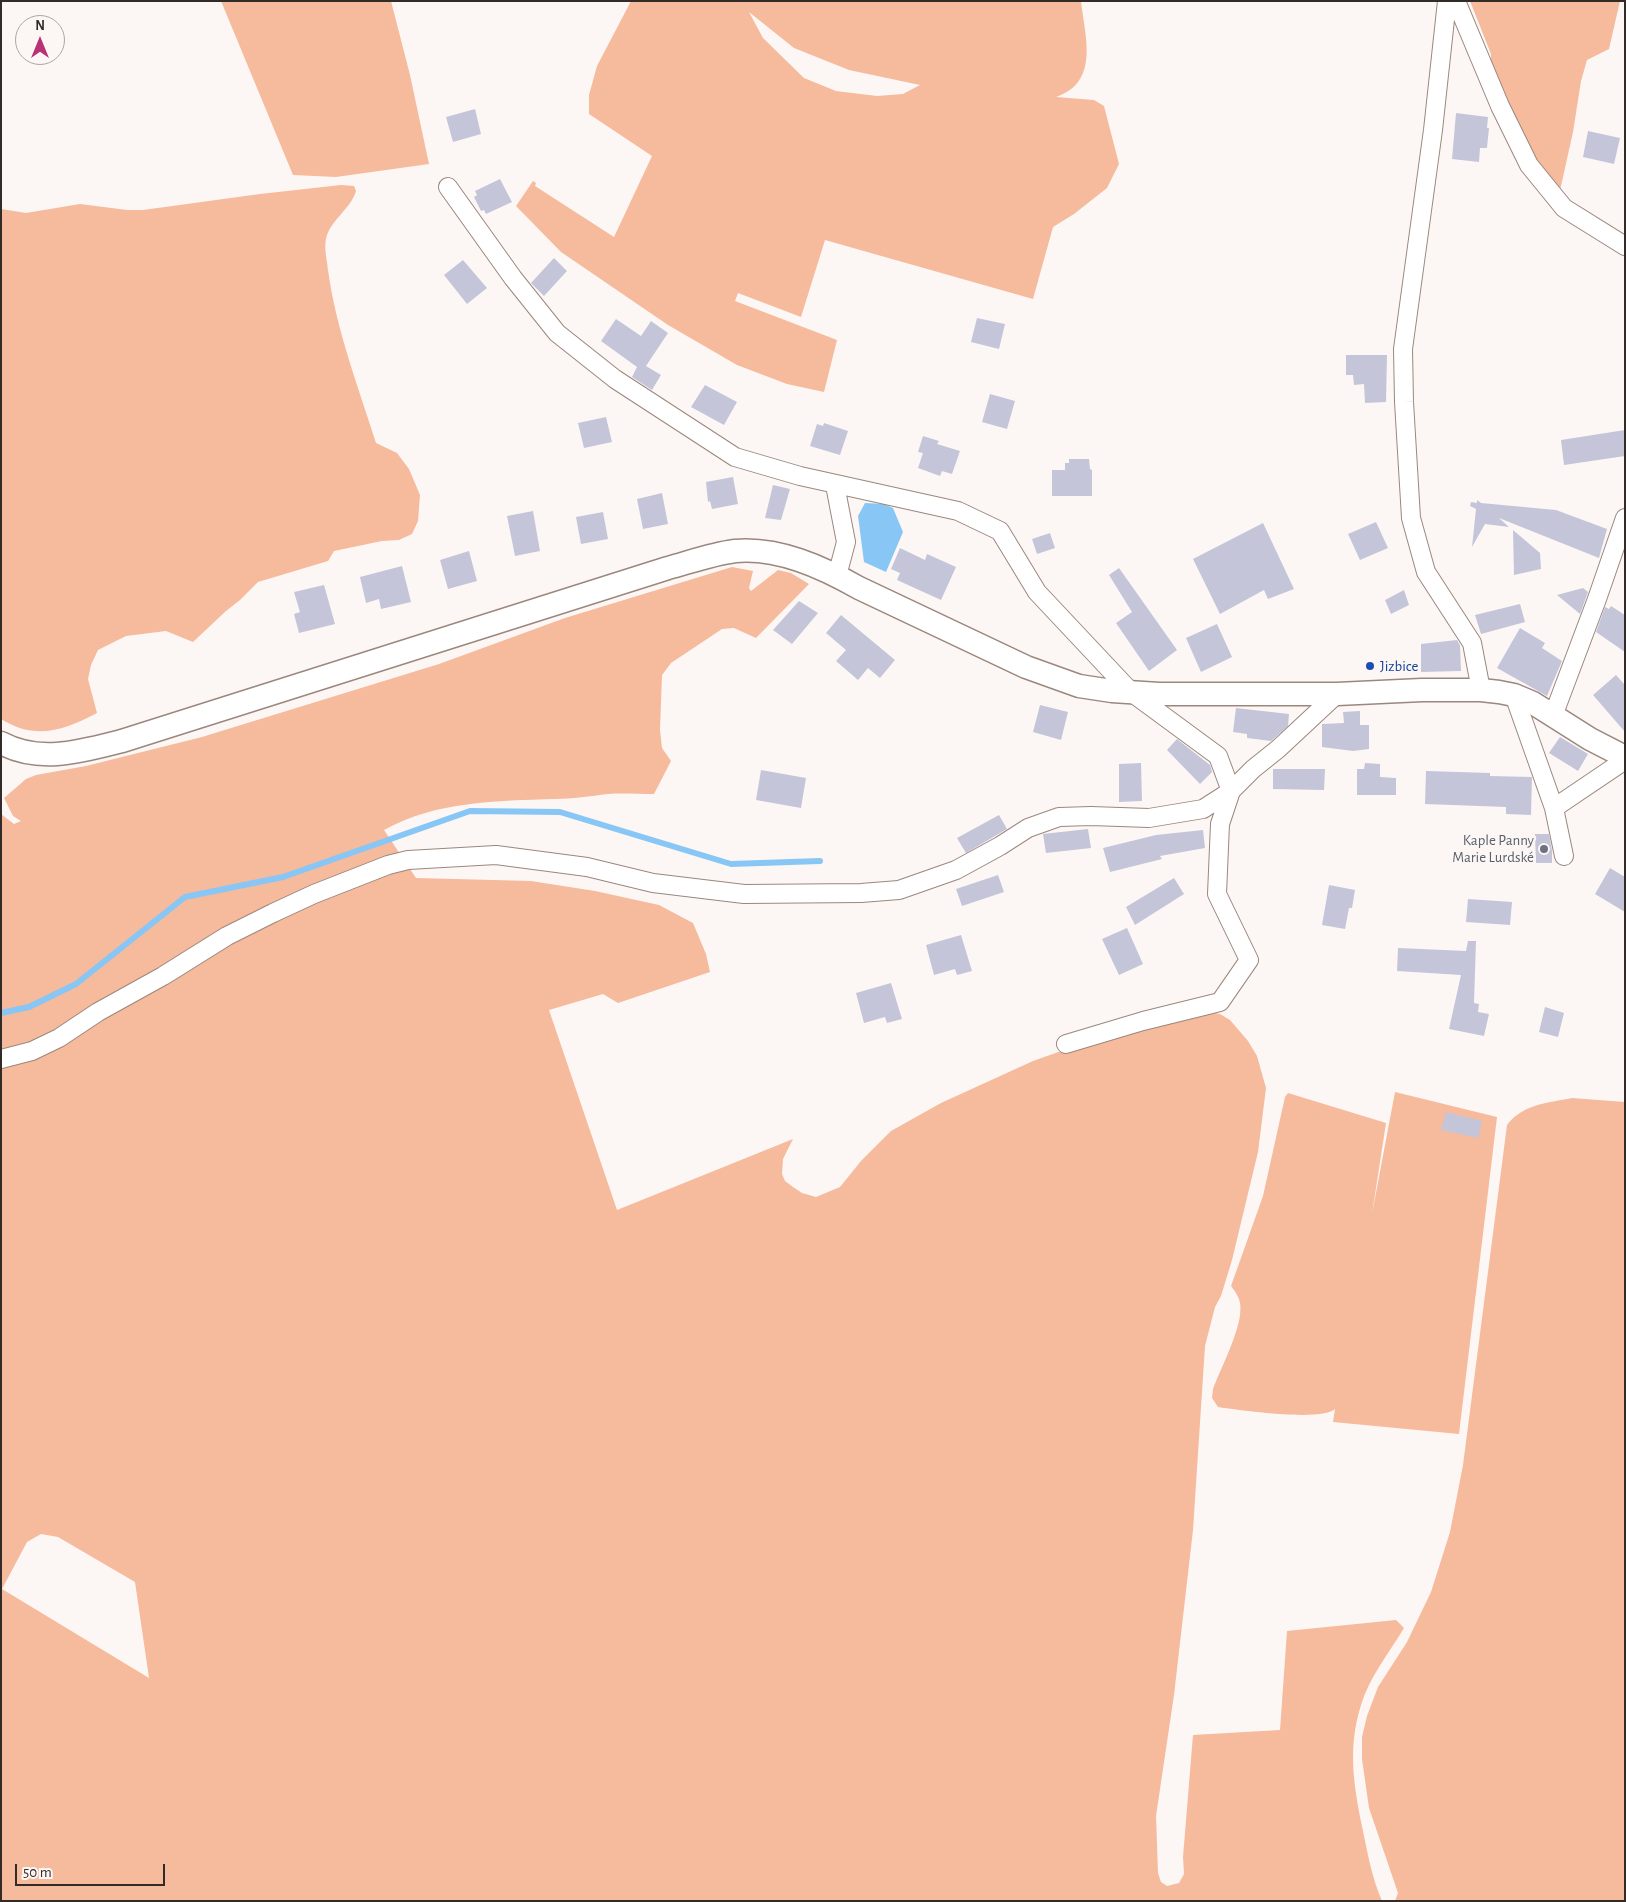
<!DOCTYPE html>
<html>
<head>
<meta charset="utf-8">
<style>
	body { margin:0 }
	#map { position:relative; width:1626px; height:1902px; overflow:hidden; background:#fcf7f5; font-family:"Alegreya Sans",sans-serif }
	canvas { display:block }
	.frame { position:absolute; inset:0; border:2px solid #332b27; pointer-events:none }
	.north { position:absolute; left:15px; top:15px; width:50px; height:50px; box-sizing:border-box; background:#fcf7f5; border:1px solid #aca5a3; border-radius:50%; rotate:0deg; font-size:14px; font-weight:700; line-height:20px; text-align:center; color:#332b27 }
	.north::after { content:''; display:block; margin:auto; width:18px; height:22px; background:#b93274; clip-path:polygon(50% 0,100% 100%,50% 72%,0 100%) }
	.scale { position:absolute; left:15px; top:1864px; width:150px; height:22px; box-sizing:border-box; border:2px solid #332b27; border-top:0; padding-left:6px; font-size:15px; line-height:18px; white-space:nowrap; color:#332b27; -webkit-text-stroke:4px #fcf7f5; paint-order:stroke }
</style>
</head>
<body>
<div id="map">
<canvas width="1626" height="1902"></canvas>
<div class="frame"></div>
<div class="north">N</div>
<div class="scale">50 m</div>
</div>
<script>
const ctx = document.querySelector('canvas').getContext('2d');
ctx.lineJoin = 'round';
function paint(path, color) { ctx.fillStyle = color; ctx.fill(path, 'evenodd'); }
function stroke(path, color, width, dash) { ctx.strokeStyle = color; ctx.lineWidth = width; ctx.lineCap = dash ? 'butt' : 'round'; ctx.setLineDash(dash || []); ctx.stroke(path); }
function drawText(font, color, halo, rows, align = 'center') {
  ctx.font = font + ' "Alegreya Sans",sans-serif'; ctx.lineWidth = 5; ctx.setLineDash([]); ctx.textBaseline = 'middle'; ctx.strokeStyle = halo; ctx.fillStyle = color; for (const [text, x, y, turn = 0] of rows) {
    ctx.save(); ctx.translate(x, y); ctx.rotate((+turn || 0) * Math.PI / 180); ctx.textAlign = isNaN(turn) ? turn : align; if (halo) ctx.strokeText(text, 0, 0); ctx.fillText(text, 0, 0); ctx.restore();
  }
}
paint(new Path2D(`
	M221 1H391L410 75 429 164 336 177 293 175Z
	M631 1H1081C1085 37 1100 82 1056 97L1094 100 1104 106 1119 164 1107 188 1074 214 1053 227 1033 299 825 240 801 317 738 293 735 301 837 340 824 392 787 384 737 365 668 325 561 252 516 206 533 181 536 183 535 186 614 237 652 156 589 114V95L597 66ZM749 12 794 48 849 70 920 85 903 94 877 96 836 91 804 78 763 38Z
	M1470 1H1620L1609 49 1587 60 1581 81 1573 132 1559 195 1520 132 1491 71V54Z
	M341 185 354 186 356 191C351 209 330 220 326 239 324 249 327 260 328 270 336 329 358 386 376 443L397 453 409 469 420 495 418 521 412 534 399 540 382 541 334 551 328 561 258 582 240 600 226 611 193 642 166 631 126 636 98 650 91 665 88 679 97 713C64 730 36 741 1 719V209L26 213 80 204 127 210H143L260 194Z
	M732 567 753 571 749 588 751 591 778 570 791 573 809 584 756 638 734 628 722 629 671 663 662 675 660 730 662 748 671 761 654 794C639 794 623 793 608 794 590 796 573 799 555 799 497 801 436 801 384 830L416 878 531 881 595 891 659 905 693 923 706 954 710 972 618 1003 603 994 549 1010 617 1210 793 1139 783 1159 782 1174 785 1181 793 1187 802 1193 816 1197 840 1187 861 1161 891 1131 941 1103 1033 1061 1123 1029 1201 1010 1220 1014 1230 1020 1248 1041 1257 1056 1266 1088 1258 1152 1232 1260 1221 1296 1215 1307 1205 1346 1193 1530 1174 1695 1156 1816 1158 1873 1161 1882 1167 1886 1179 1883 1184 1874 1183 1857 1193 1735 1280 1730 1287 1631 1396 1620 1404 1628C1389 1653 1369 1678 1361 1705 1347 1749 1354 1788 1363 1831 1368 1855 1372 1878 1382 1901H1V814L14 824 21 821 13 816 4 798 26 779 36 775 86 766 202 737 439 664 565 618ZM41 1534 58 1537 135 1582 149 1678 2 1589 27 1542Z
	M1395 1092 1497 1117 1459 1434 1333 1422 1335 1409C1321 1422 1239 1410 1218 1407L1212 1398 1213 1389C1221 1367 1244 1325 1240 1303 1239 1297 1235 1291 1231 1286L1263 1196 1285 1097 1288 1093 1386 1123 1372 1214Z
	M1572 1098 1625 1102V1901H1395L1398 1893 1369 1808 1362 1759V1737L1367 1716 1378 1687 1407 1642 1431 1592 1450 1532 1463 1465 1507 1125C1523 1104 1547 1103 1572 1098Z`), '#f6ba9c');
paint(new Path2D(`
	M865 503 884 504 893 508 903 532 886 572 864 562 858 516Z`), '#88c7f5');
stroke(new Path2D(`
	M1 1013 29 1007 76 984 185 897 283 877 470 811 560 812 731 864 820 861`), '#88c7f5', 6);
paint(new Path2D(`
	M475 109 481 134 453 142 446 117Z
	M1456 113 1488 117 1487 128H1489L1487 148H1480L1479 162 1452 159Z
	M1588 131 1620 138 1614 164 1583 157Z
	M500 179 512 202 486 214 484 210 481 211 474 197 477 195 475 191Z
	M554 258 567 271 544 296 531 283Z
	M463 260 487 288 467 304 444 275Z
	M977 318 1005 324 999 349 971 342Z
	M616 319 641 336 651 321 668 333 646 366 661 375 652 390 632 377 637 367 601 341Z
	M1346 355H1387L1386 402 1365 403 1364 384 1354 385 1353 375H1346Z
	M705 385 737 402 724 425 691 407Z
	M990 394 1015 401 1007 429 982 422Z
	M606 417 612 442 584 448 578 423Z
	M824 423 848 431 840 455 810 446 817 424 823 426Z
	M1625 430V456L1564 465 1561 440Z
	M923 436 939 441 937 444 960 451 952 474 942 471 940 476 918 468 923 453 918 452Z
	M1069 459H1089L1090 469 1092 470V496H1052V470H1065V463H1069Z
	M733 477 738 504 712 509 710 501 708 502 706 482Z
	M773 485 790 489 781 520 765 518Z
	M662 493 668 524 643 529 637 499Z
	M1477 500 1481 503 1556 510 1607 529 1599 558 1499 518 1509 527 1485 524 1472 547 1476 509 1470 506 1471 502 1477 503Z
	M533 511 540 551 515 556 507 516Z
	M603 512 608 539 581 544 576 517Z
	M1376 522 1388 548 1360 560 1348 534Z
	M1263 523 1294 589 1268 599 1264 590 1220 614 1193 559Z
	M1513 530 1540 553 1541 569 1514 575Z
	M1050 533 1055 548 1037 554 1032 539Z
	M900 548 925 560 927 554 956 567 941 600 897 580 900 573 891 569Z
	M469 551 477 581 448 589 440 560Z
	M402 566 411 602 381 609 379 599 366 603 360 577Z
	M1119 568 1177 650 1149 671 1116 623 1132 612 1109 575Z
	M324 585 335 624 299 633 294 614 300 612 294 592Z
	M1583 588 1588 592 1580 614 1557 595Z
	M1404 590 1409 605 1391 614 1385 600Z
	M799 601 818 613 792 644 773 630Z
	M1520 604 1525 622 1481 634 1475 615Z
	M1611 606 1625 615V652L1596 632 1605 607 1609 609Z
	M841 615 895 660 880 678 868 668 858 680 836 661 846 650 826 633Z
	M1217 624 1232 657 1201 672 1186 638Z
	M1520 628 1545 643 1542 648 1562 661 1547 696 1497 668Z
	M1457 640 1460 645 1461 671 1421 672V644Z
	M1616 675 1625 685V732L1593 695Z
	M1040 705 1068 712 1061 740 1033 732Z
	M1236 708 1289 714 1288 726 1271 741 1247 738V734L1233 732Z
	M1360 711V725H1369V749L1353 751 1322 747V724L1344 723 1343 712Z
	M1560 737 1588 754 1578 771 1549 753Z
	M1177 739 1210 765 1212 772 1200 784 1167 750Z
	M1141 763 1142 801 1119 802V764Z
	M1365 763 1380 764V777L1396 778V795H1357V769H1364Z
	M1273 769H1325L1324 790 1273 789Z
	M761 770 806 778 801 808 756 800Z
	M1426 771 1490 773V776L1532 777 1531 815 1506 814V807L1425 804Z
	M999 815 1007 829 966 853 957 838Z
	M1088 829 1091 848 1046 853 1043 834Z
	M1203 830 1205 848 1160 856 1162 859 1110 872 1103 848 1156 835Z
	M1535 834H1549L1552 851V863H1536Z
	M1610 868 1625 877V912L1595 894Z
	M998 875 1004 892 962 906 956 889Z
	M1174 878 1184 894 1135 925 1126 907Z
	M1329 885 1355 890 1352 908H1349L1345 929 1322 925Z
	M1468 899 1512 902 1510 925 1466 922Z
	M1127 928 1143 964 1119 975 1102 939Z
	M961 935 972 971 957 975 955 969 934 975 926 945Z
	M1468 941H1476L1474 1003 1479 1004 1478 1012 1489 1014 1484 1036 1449 1029 1461 975 1397 971 1398 948 1466 951Z
	M891 983 902 1019 887 1023 885 1017 864 1023 856 993Z
	M1545 1007 1564 1013 1558 1037 1539 1032Z
	M1446 1112 1482 1121 1478 1138 1441 1130Z`), '#c5c5d9');
const minor = new Path2D(`
	M1447 1 1433 130 1403 349 1404 402 1411 518 1426 572 1472 643 1481 690
	M1456 1 1500 106 1529 165 1564 208 1625 246
	M448 187 513 278 557 333 615 379 735 457 800 476 958 511 1000 531 1037 592 1131 692 1218 756 1231 791 1220 824 1217 894 1249 960 1220 1002 1143 1021 1066 1044
	M835 485 846 542 837 576
	M1514 695 1554 808 1564 856
	M1553 716 1597 599 1625 518
	M1554 808 1625 760
	M1 1059 32 1051 59 1038 98 1012 163 976 227 936 273 913 314 894 388 865 408 860 496 855 587 867 653 883 744 894 861 893 899 890 956 870 1000 846 1028 828 1059 817 1091 816 1149 818 1203 809 1231 791 1253 769 1278 749 1337 694`);
const tertiary = new Path2D(`
	M1 743C40 764 82 751 122 741L668 568C690 562 712 554 735 551 778 547 822 567 859 588L1026 667 1079 686 1112 691 1159 694H1337L1422 690H1481L1499 692 1514 695 1533 703 1590 739 1625 757`);
stroke(minor, '#9b877d', 20);
stroke(tertiary, '#9b877d', 25);
stroke(minor, '#fff', 18);
stroke(tertiary, '#fff', 22);
for (const [x, y, r, color] of [
	[1370,666,5,"#1a4fb4"],
	[1544,849,5,"#6b7280"]
]) { const dot = new Path2D(); dot.arc(x, y, r, 0, 2 * Math.PI); ctx.fillStyle = color; ctx.fill(dot); stroke(dot, '#fcf7f5', 2); }
drawText('15px', '#164399', '#fcf7f5', [
	["Jizbice",1380,666]
], 'left');
drawText('15px', '#5b616d', '#fcf7f5', [
	["Kaple Panny",1534,840],
	["Marie Lurdské",1534,857]
], 'right');
</script>
</body>
</html>
